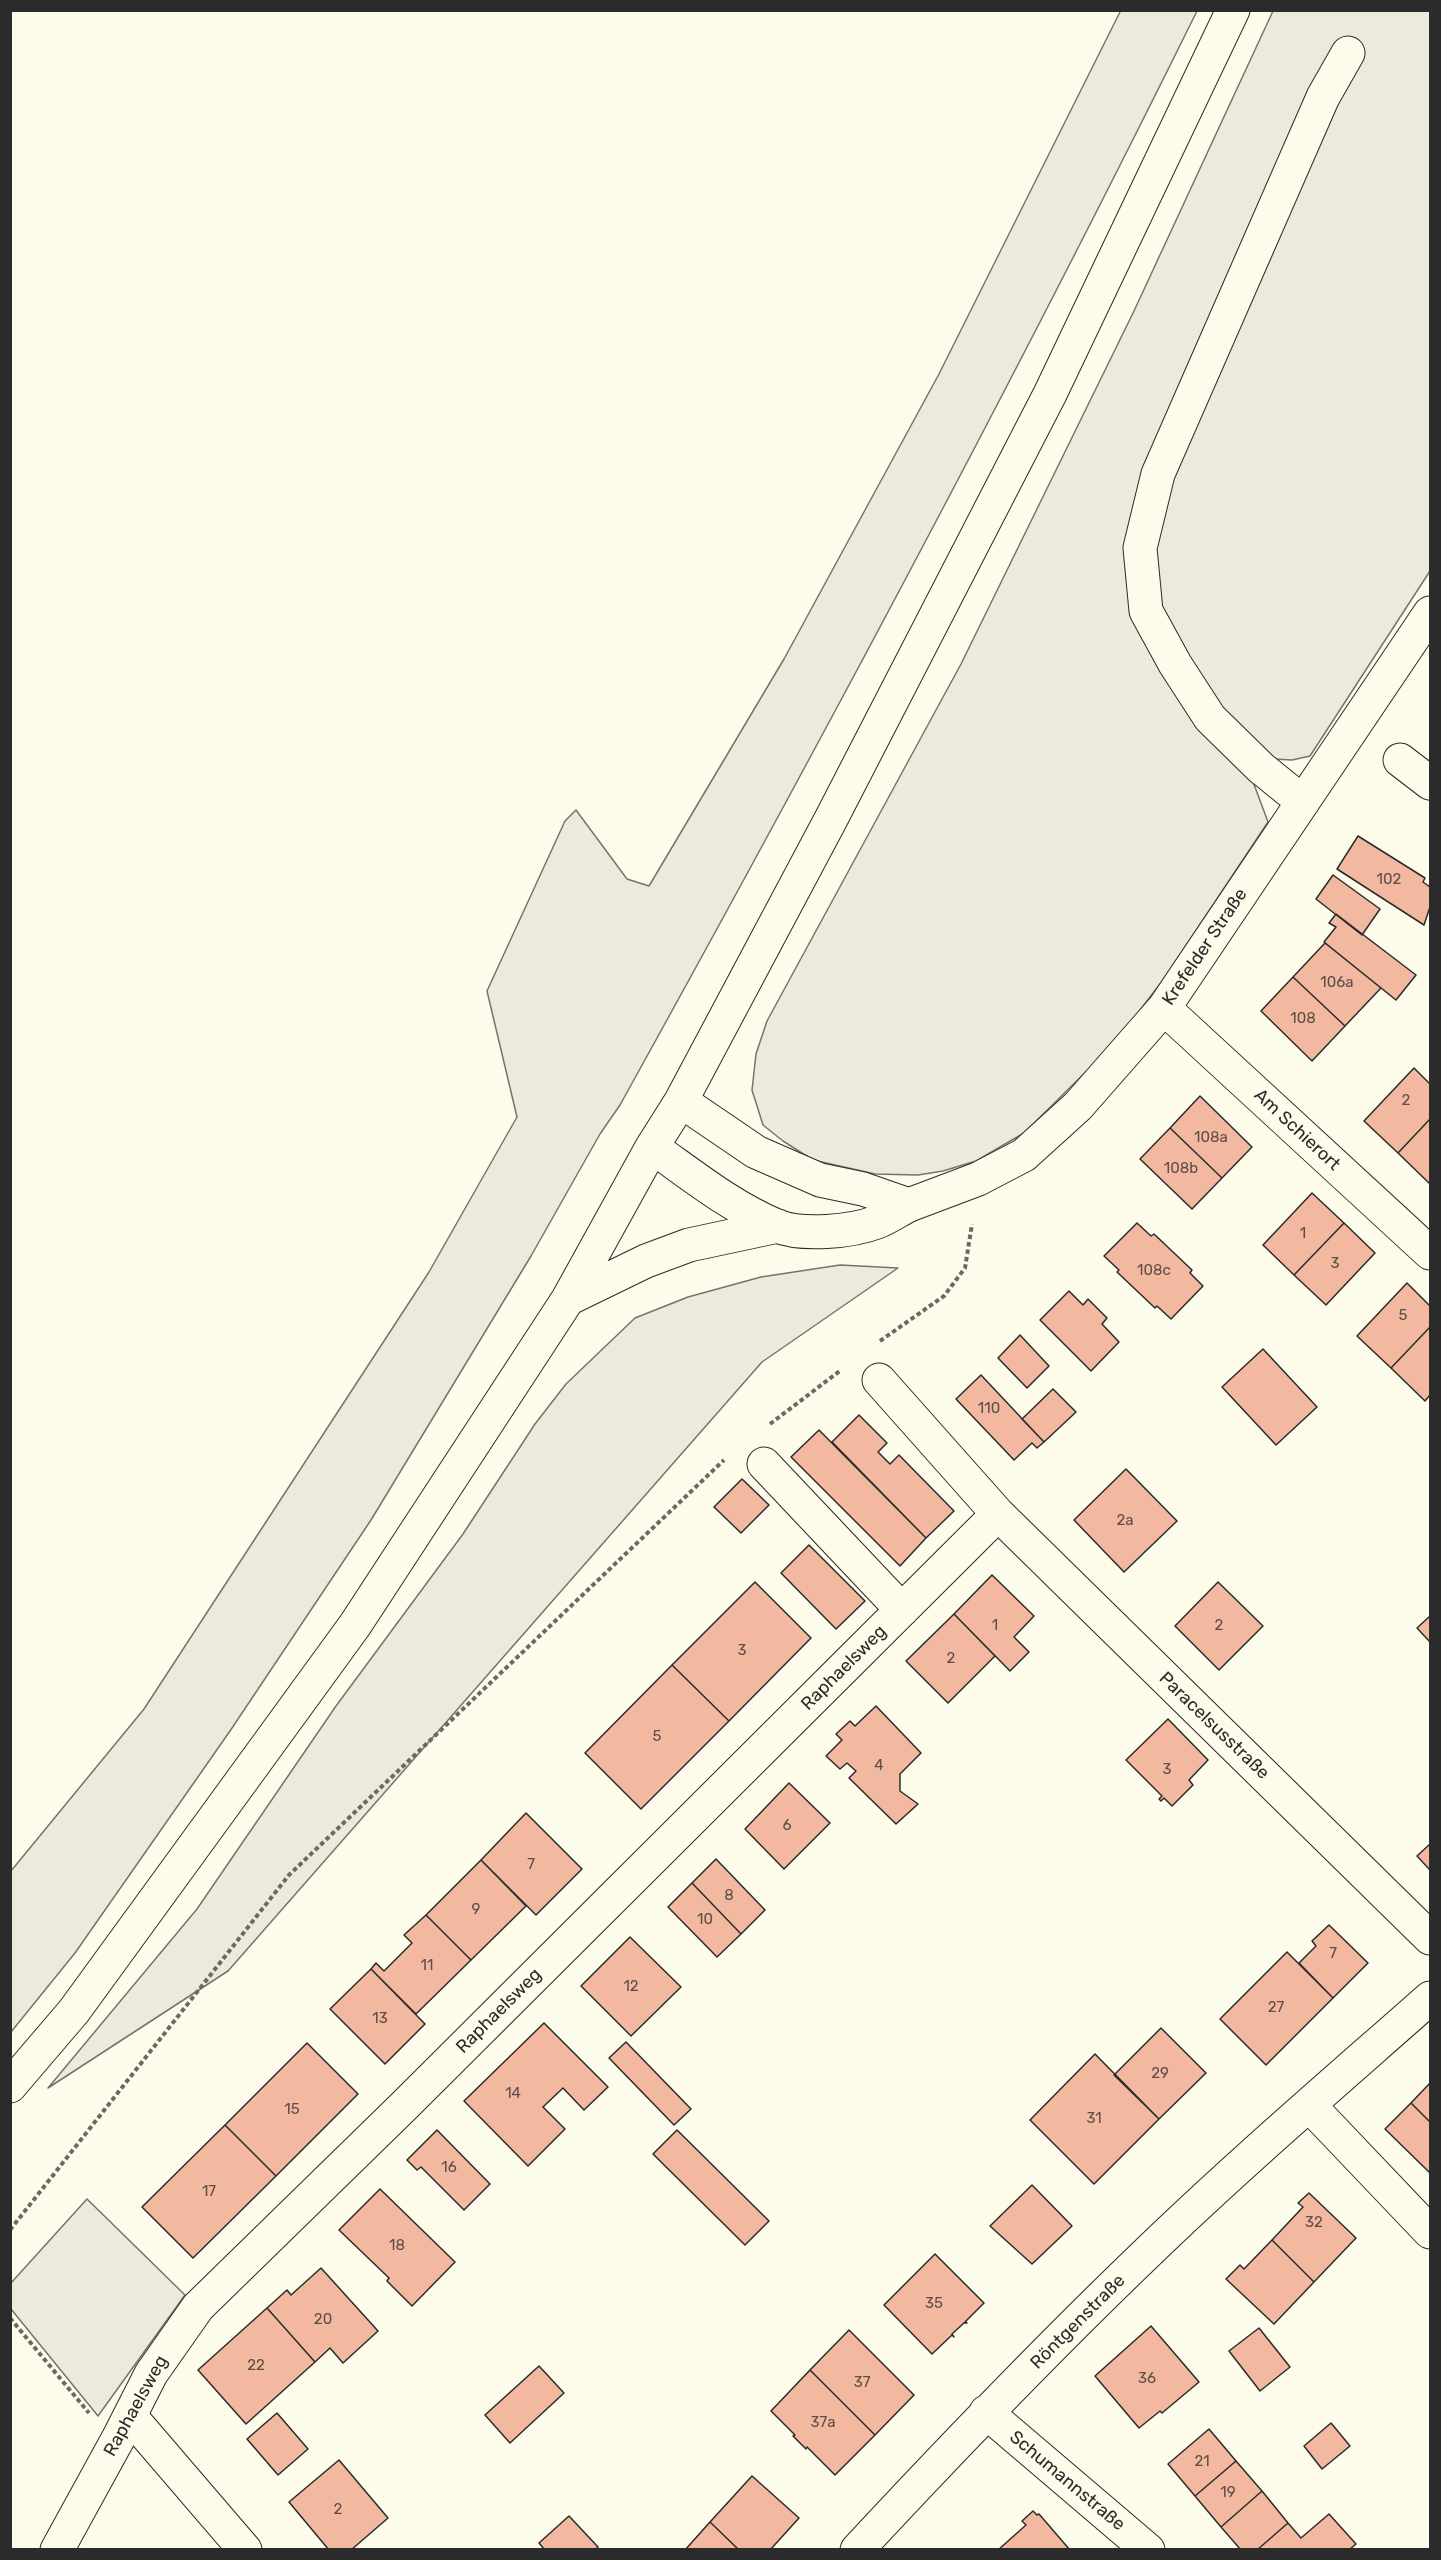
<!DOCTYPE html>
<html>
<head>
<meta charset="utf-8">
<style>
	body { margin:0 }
	#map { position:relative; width:1441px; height:2560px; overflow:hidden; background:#fdfbea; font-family:Rubik,sans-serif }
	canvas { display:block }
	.frame { position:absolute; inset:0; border:12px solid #2b2b2b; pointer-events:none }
</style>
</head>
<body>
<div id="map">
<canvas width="1441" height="2560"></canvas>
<div class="frame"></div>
</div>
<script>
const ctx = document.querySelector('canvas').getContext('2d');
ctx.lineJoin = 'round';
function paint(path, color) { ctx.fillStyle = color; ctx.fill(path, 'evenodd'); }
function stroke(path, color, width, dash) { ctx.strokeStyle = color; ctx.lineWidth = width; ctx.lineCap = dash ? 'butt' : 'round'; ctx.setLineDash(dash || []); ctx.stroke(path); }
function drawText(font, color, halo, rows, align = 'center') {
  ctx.font = font + ' Rubik,sans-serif'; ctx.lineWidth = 4.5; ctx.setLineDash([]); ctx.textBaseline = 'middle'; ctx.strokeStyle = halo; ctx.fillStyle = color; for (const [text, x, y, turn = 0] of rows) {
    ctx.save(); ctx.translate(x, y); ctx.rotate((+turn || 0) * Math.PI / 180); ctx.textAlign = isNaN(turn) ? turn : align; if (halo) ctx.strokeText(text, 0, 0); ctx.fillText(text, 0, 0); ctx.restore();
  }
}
const green = new Path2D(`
	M1121 10 1197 11C1015 380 820 744 620 1105L600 1134 531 1256 371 1520 230 1731 75 1953 11 2032V1871L144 1709 429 1272 517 1117 487 991 565 821 576 810 627 879 649 886 784 659 939 374Z
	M1273 11H1430V571L1310 756 1292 760 1274 759 1252 779 1268 822 1163 980 1114 1044 1024 1133 976 1161 943 1171 918 1175 875 1174 813 1160 783 1141 763 1125 752 1090 756 1054 767 1021 961 664 1134 311Z
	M840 1265 898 1268 762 1362 228 1971 48 2088 197 1909 336 1706 463 1534 535 1424 566 1384 635 1318 688 1297 761 1277Z`);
paint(green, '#ecebdb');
stroke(green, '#74746e', 1.5);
const parking = new Path2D(`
	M87 2199 185 2295 98 2416 11 2309V2283Z`);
paint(parking, '#eceadb');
stroke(parking, '#74746e', 1.5);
const building = new Path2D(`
	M1358 836 1425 878 1423 882 1430 887V907L1424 925 1337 869Z
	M1333 875 1380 909 1362 935 1316 899Z
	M1336 914 1416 975 1396 1000 1324 942 1336 927 1329 923Z
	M1325 943 1381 988 1345 1026 1293 977Z
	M1293 977 1345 1026 1312 1061 1261 1011Z
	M1414 1068 1430 1084V1119L1398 1153 1364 1121Z
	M1200 1096 1252 1147 1222 1178 1170 1128Z
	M1430 1119V1184L1398 1153Z
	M1170 1128 1222 1178 1192 1209 1140 1159Z
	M1312 1193 1344 1223 1294 1275 1263 1245Z
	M1137 1223 1151 1236 1154 1234 1192 1270 1190 1273 1203 1286 1171 1319 1157 1306 1155 1308 1117 1272 1119 1270 1104 1256Z
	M1344 1223 1375 1253 1326 1305 1294 1275Z
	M1407 1283 1430 1306V1327L1391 1368 1357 1336Z
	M1069 1291 1083 1305 1088 1299 1107 1318 1102 1324 1119 1342 1091 1371 1040 1320Z
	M1430 1327V1395L1425 1401 1391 1368Z
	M1020 1335 1049 1366 1027 1388 998 1358Z
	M1263 1349 1317 1407 1276 1445 1222 1387Z
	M981 1375 1044 1442 1037 1448 1032 1443 1014 1460 956 1399Z
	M1053 1389 1076 1412 1044 1442 1022 1419Z
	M859 1415 887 1443 878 1452 890 1464 899 1455 954 1511 926 1538 832 1442Z
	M819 1430 926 1538 900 1566 791 1457Z
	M1126 1469 1177 1521 1124 1572 1074 1520Z
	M742 1479 769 1505 741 1533 714 1507Z
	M809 1545 865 1601 836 1629 781 1573Z
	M992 1575 1034 1616 1014 1637 1029 1652 1010 1671 954 1614Z
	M755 1582 811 1638 729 1721 672 1665Z
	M1218 1582 1263 1626 1219 1670 1175 1626Z
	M954 1614 995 1656 948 1703 906 1661Z
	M1430 1616V1642L1417 1628Z
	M672 1665 729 1721 641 1809 585 1753Z
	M876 1706 921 1753 900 1774V1791L918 1804 896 1824 849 1778 856 1771 847 1763 840 1769 826 1756 842 1740 836 1734 850 1721 855 1726Z
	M1168 1719 1208 1760 1189 1780 1193 1785 1172 1806 1164 1798 1161 1801 1159 1799 1162 1796 1126 1760Z
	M789 1783 830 1823 784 1869 745 1829Z
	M526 1813 582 1869 536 1915 481 1860Z
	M1430 1844V1870L1417 1856Z
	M716 1859 765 1910 741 1934 692 1883Z
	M481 1860 526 1906 471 1960 426 1915Z
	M692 1883 741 1934 717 1957 668 1907Z
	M426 1915 471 1960 416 2014 371 1969 376 1963 384 1971 412 1943 404 1935Z
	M1329 1925 1368 1963 1333 1998 1299 1963 1316 1946 1312 1941Z
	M630 1937 681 1987 631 2036 581 1986Z
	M1287 1952 1333 1998 1266 2065 1220 2019Z
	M371 1969 425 2024 385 2064 330 2009Z
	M544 2023 608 2087 584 2110 563 2088 543 2107 565 2129 528 2166 464 2101Z
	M1161 2028 1206 2073 1159 2119 1114 2075Z
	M626 2042 691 2109 674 2125 609 2058Z
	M307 2043 358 2094 276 2176 225 2125Z
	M1095 2054 1159 2119 1094 2184 1030 2120Z
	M1430 2083V2122L1411 2103Z
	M1411 2103 1430 2122V2173L1385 2129Z
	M225 2125 276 2176 193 2258 142 2207Z
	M437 2130 490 2184 464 2210 421 2167 417 2170 407 2160Z
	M677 2130 769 2221 745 2245 653 2154Z
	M1032 2185 1072 2226 1032 2264 990 2226Z
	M380 2189 455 2262 412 2306 387 2281 389 2278 339 2230Z
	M1309 2193 1356 2238 1314 2282 1272 2240 1303 2207 1298 2203Z
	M1272 2240 1314 2282 1274 2324 1226 2279 1240 2265 1244 2269Z
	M935 2254 984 2303 965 2322 967 2323H964L952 2334 954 2337 952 2335 932 2354 884 2305Z
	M321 2268 378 2331 343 2363 330 2348 315 2362 267 2308 287 2290 291 2295Z
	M267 2308 315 2362 246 2424 198 2370Z
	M1151 2326 1199 2382 1162 2413 1160 2411 1139 2428 1095 2376Z
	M1259 2328 1290 2367 1260 2391 1229 2351Z
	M849 2330 914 2395 875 2435 810 2370Z
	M539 2366 564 2393 510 2443 485 2415Z
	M810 2370 875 2435 835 2475 807 2447 806 2449 793 2436 795 2435 771 2411Z
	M277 2413 308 2449 278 2475 247 2439Z
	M1331 2423 1350 2446 1322 2469 1304 2446Z
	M1209 2429 1236 2461 1195 2496 1168 2464Z
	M339 2460 388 2518 351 2550H329L289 2502Z
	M1236 2461 1262 2491 1221 2527 1195 2496Z
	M752 2476 799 2518 770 2550H739L710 2522Z
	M1262 2491 1288 2523 1257 2550H1241L1221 2527Z
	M1033 2511 1037 2515 1039 2514 1070 2550H998L1026 2525 1022 2521Z
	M1329 2514 1356 2544 1349 2550H1257L1288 2523 1301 2538Z
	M569 2516 598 2547 595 2550H545L539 2543Z
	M710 2522 739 2550H685Z`);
paint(building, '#f2b8a0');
stroke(building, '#2b2b2b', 1.5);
const minor = new Path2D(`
	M1400 760 1430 783
	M1303 802 1261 768 1210 718 1175 664 1146 611 1140 548 1158 474 1323 97 1348 53
	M1164 1008 1430 1253
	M909 1205 978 1179 1024 1155 1078 1106 1164 1008 1430 613
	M879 1380 998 1514 1430 1938
	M764 1464 902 1610
	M1309 2105 1430 2232
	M986 2412 1148 2550
	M130 2416 245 2550
	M57 2550 119 2437 151 2374 198 2307 404 2106 998 1514
	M857 2550C951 2449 1047 2349 1146 2254 1238 2165 1335 2082 1430 1998`);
const major = new Path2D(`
	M681 1101 756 1152 820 1180 863 1189 909 1205
	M652 1147C692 1175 731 1207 777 1226 802 1236 851 1232 877 1222 888 1218 899 1210 909 1205
	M568 1299 646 1261 689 1245 778 1226
	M10 2086 74 2011 355 1625 568 1299 652 1147 681 1101 831 819 1050 394 1233 10`);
stroke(minor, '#2b2b2b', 35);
stroke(major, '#2b2b2b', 35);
stroke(new Path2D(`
	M880 1341 944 1296 965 1268 972 1224
	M770 1424 841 1370
	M10 2230 289 1875 724 1460
	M10 2318 89 2413`), '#6a6964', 4, [4.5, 3]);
stroke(minor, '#fdfbea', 33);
stroke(major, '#fdfbea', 33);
drawText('15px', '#5d4e48', null, [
	["102",1389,880],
	["106a",1337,983],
	["108",1303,1019],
	["2",1406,1101],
	["108a",1211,1138],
	["108b",1181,1169],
	["1",1303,1234],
	["3",1335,1264],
	["108c",1154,1271],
	["5",1403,1316],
	["110",989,1409],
	["2a",1125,1521],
	["1",995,1626],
	["2",1219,1626],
	["3",742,1651],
	["2",951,1659],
	["5",657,1737],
	["4",879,1766],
	["3",1167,1770],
	["6",787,1826],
	["7",531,1865],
	["8",729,1896],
	["9",476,1910],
	["10",705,1920],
	["7",1333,1954],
	["11",427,1966],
	["12",631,1987],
	["27",1276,2008],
	["13",380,2019],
	["29",1160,2074],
	["14",513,2094],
	["15",292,2110],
	["31",1094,2119],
	["16",449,2168],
	["17",209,2192],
	["32",1314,2223],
	["18",397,2246],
	["35",934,2304],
	["20",323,2320],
	["22",256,2366],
	["36",1147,2379],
	["37",862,2383],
	["37a",823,2423],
	["21",1202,2462],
	["19",1228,2493],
	["2",338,2510]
]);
drawText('18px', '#2b2b2b', '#fdfbea', [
	["Krefelder Straße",1205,947,-56],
	["Am Schierort",1297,1130,43],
	["Raphaelsweg",844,1668,-45],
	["Paracelsusstraße",1214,1726,44],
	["Raphaelsweg",499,2011,-45],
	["Röntgenstraße",1078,2322,-45],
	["Raphaelsweg",136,2406,-61],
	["Schumannstraße",1067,2481,40]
]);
</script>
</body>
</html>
